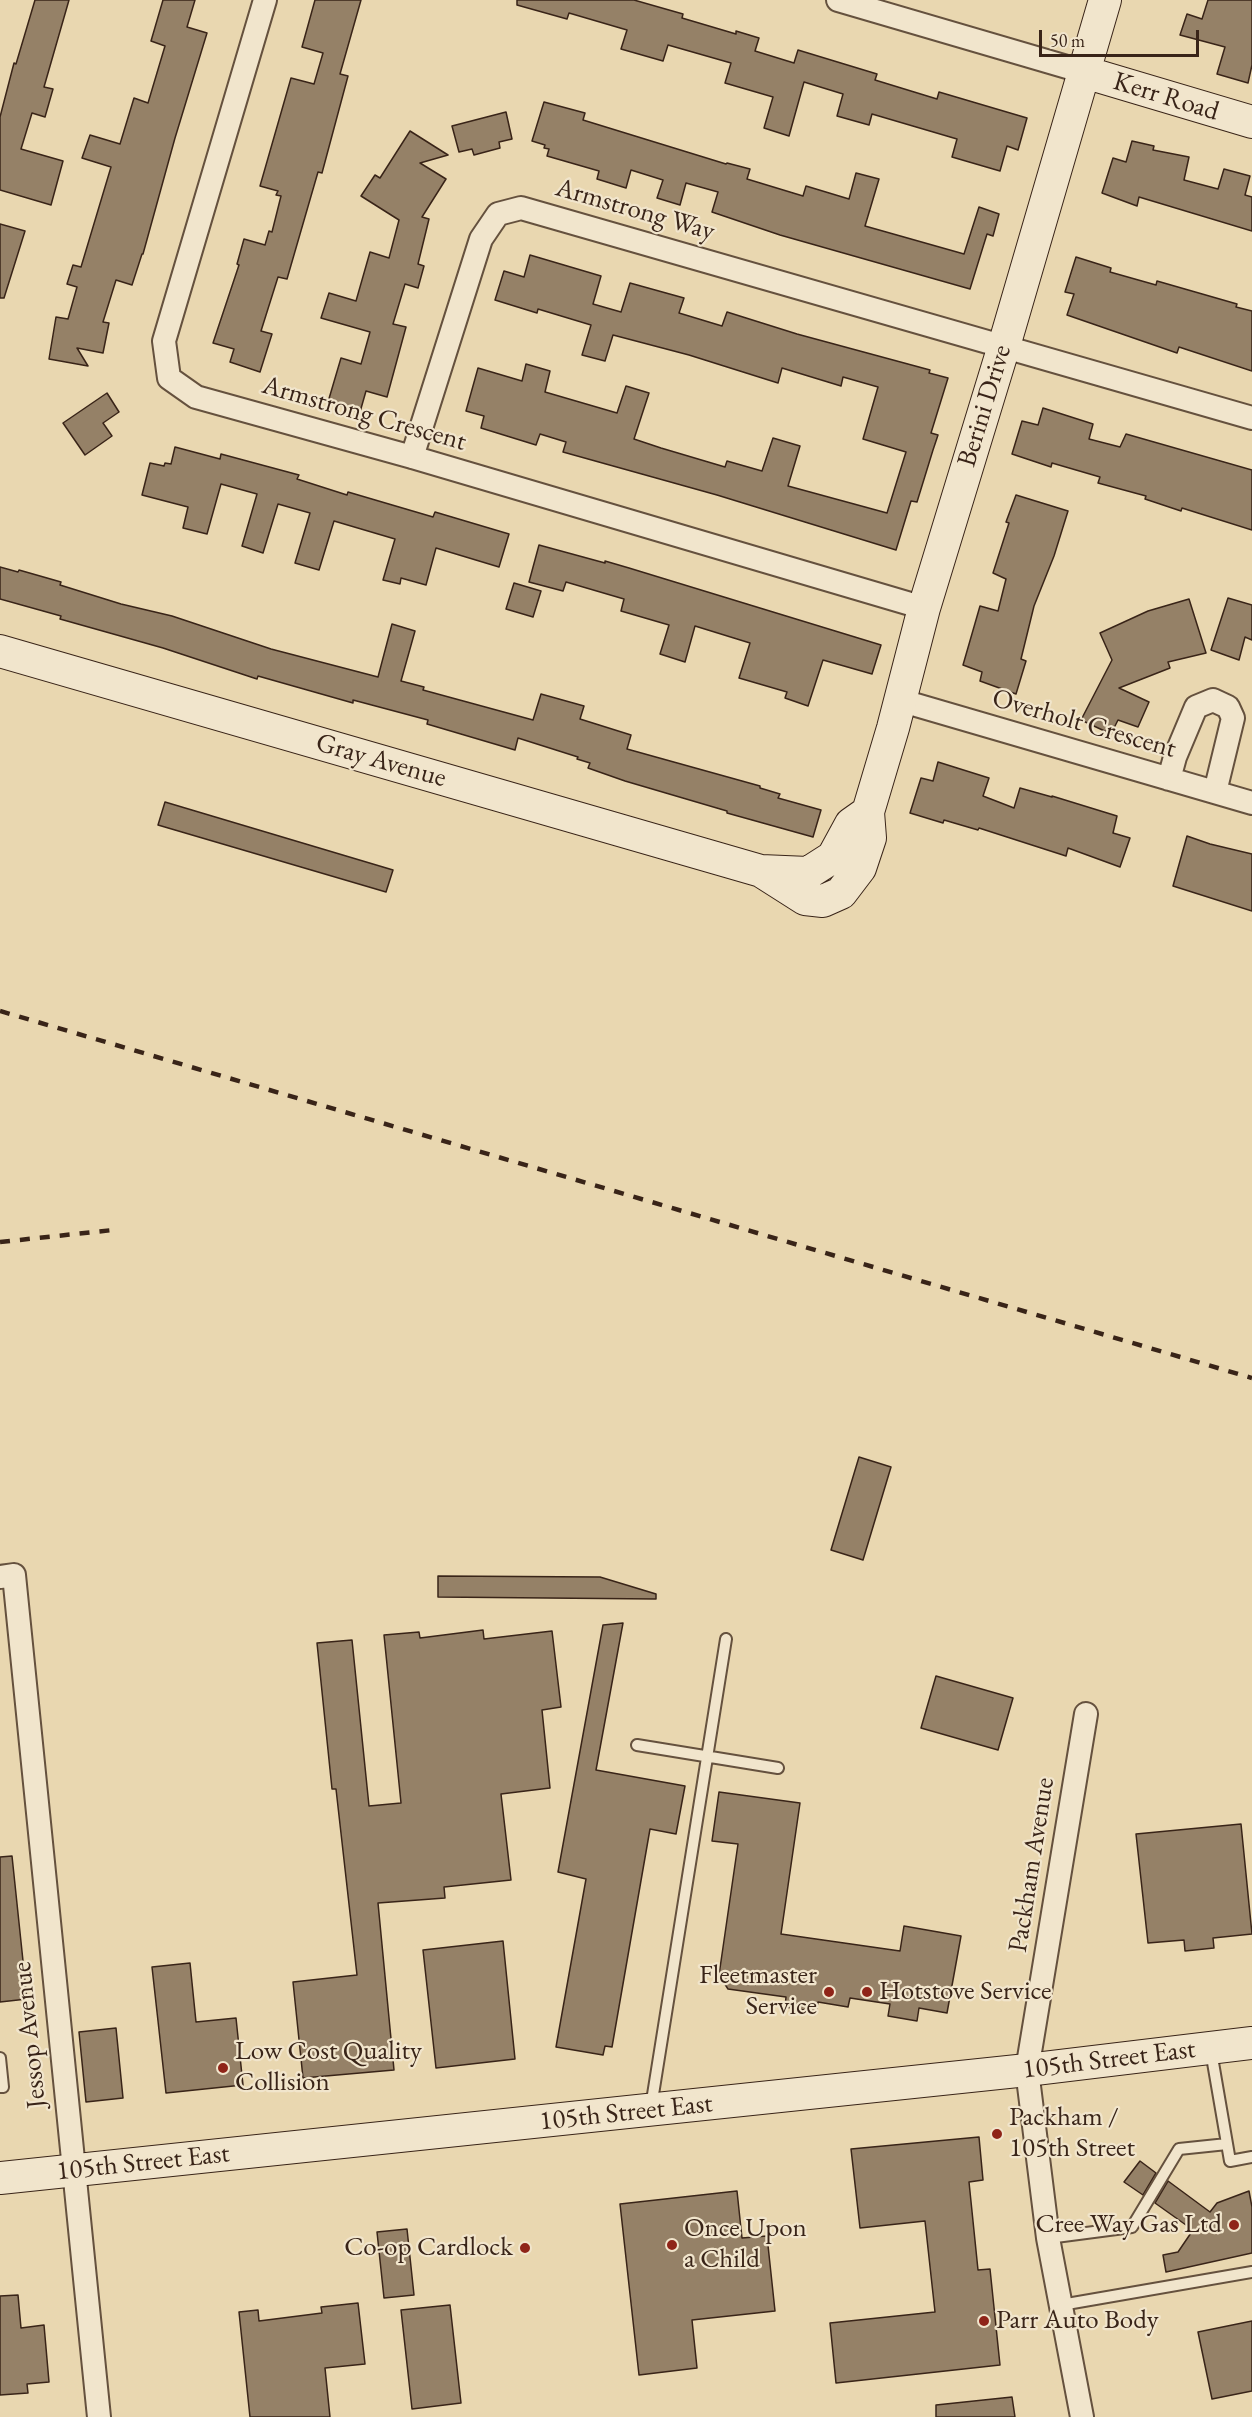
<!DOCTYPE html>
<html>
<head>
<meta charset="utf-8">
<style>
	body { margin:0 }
	#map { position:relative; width:1252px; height:2417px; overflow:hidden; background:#e9d7b0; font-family:"EB Garamond",serif }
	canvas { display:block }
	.scale { position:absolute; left:1039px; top:30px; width:160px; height:27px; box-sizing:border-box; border:3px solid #392418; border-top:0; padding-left:8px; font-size:18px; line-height:21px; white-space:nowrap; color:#392418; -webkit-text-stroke:4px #f1e5cc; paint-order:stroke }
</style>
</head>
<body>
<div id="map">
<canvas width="1252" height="2417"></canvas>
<div class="scale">50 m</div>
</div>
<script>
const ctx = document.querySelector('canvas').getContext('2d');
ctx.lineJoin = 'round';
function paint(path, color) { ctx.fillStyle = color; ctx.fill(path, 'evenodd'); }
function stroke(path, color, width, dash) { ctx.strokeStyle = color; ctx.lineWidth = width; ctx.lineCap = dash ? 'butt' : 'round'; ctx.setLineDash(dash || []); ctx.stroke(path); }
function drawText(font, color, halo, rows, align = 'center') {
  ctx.font = font + ' "EB Garamond",serif'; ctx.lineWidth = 4.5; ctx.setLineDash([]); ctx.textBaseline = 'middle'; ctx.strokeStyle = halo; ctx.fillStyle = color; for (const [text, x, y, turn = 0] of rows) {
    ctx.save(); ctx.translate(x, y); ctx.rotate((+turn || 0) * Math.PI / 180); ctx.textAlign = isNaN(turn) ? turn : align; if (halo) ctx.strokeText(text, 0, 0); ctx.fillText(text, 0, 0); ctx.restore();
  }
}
const building = new Path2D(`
	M35 0H69L44 87 53 89 45 117 32 113 21 149 63 161 51 205 0 190V117L14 63 16 64Z
	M163 0H195L187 27 207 33 175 138 143 254H142L132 285 116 280 103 322 109 323 103 353 77 348 88 366 49 359 56 317 68 319 77 287 67 284 73 265 81 267 111 167 82 158 90 135 120 144 134 98 148 103 165 46 151 41Z
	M315 0H361L340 74 348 76 322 173 318 172 287 279 278 277 261 331 272 334 260 372 230 362 234 349 213 343 239 265 237 264 244 239 265 245 269 231 272 232 281 196 276 195 278 191 260 186 291 78 314 84 323 53 302 47Z
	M517 0H634L683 14 682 18 736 34V31L759 38 755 51 794 63 798 50 877 74 875 80 937 99 939 92 1027 118 1018 150 1007 146 1000 171 952 157 957 139 872 114 869 125 837 116 843 94 804 82 789 136 764 128 773 97 725 83 731 63 668 45 663 61 621 49 627 30 569 13 567 19 517 5Z
	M1208 0H1252V65L1248 83 1217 74 1225 47 1180 35 1187 14 1202 19Z
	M544 102 585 113 583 120 726 164 727 163 750 169 747 179 803 196 806 186 849 199 856 173 879 179 865 226 964 254 979 207 999 214 993 236 987 234 970 289 780 235 712 212 718 192 686 183 680 205 657 198 663 180 631 170 626 188 597 179 599 171 547 156 549 149 544 148 545 145 532 141Z
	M506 112 512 139 499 142 500 148 474 155 472 149 459 152 452 126Z
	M410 131 448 155 420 163 446 179 422 217 429 219 418 264 424 266 418 288 405 284 393 324 406 327 387 397 366 391 360 412 328 402 341 358 361 364 370 332 321 318 329 293 356 301 370 252 389 258 399 220 361 196 375 175 380 178Z
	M1132 141 1154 146 1153 150 1189 157 1184 180 1218 189 1224 169 1250 176 1245 195 1252 197V231L1139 197 1137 206 1102 193 1113 158 1126 162Z
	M0 224 25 231 4 298H0Z
	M530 255 601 276 593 304 621 312 630 283 684 298 679 313 722 326 727 312 797 334 930 370 929 373 948 378 931 433 938 435 933 450 917 502 911 501 896 550 717 495 563 452 566 442 540 434 536 445 481 428 484 416 466 411 478 368 522 381 526 364 550 371 545 392 617 413 626 386 649 393 634 439 661 448 725 467 727 461 762 471 773 438 800 446 788 486 887 513 906 452 863 439 878 387 843 377 841 386 782 368 778 383 689 355 613 335 605 361 582 355 591 325 538 309 537 313 495 300 504 271 524 277Z
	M1076 257 1111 268 1110 272 1156 285 1157 281 1237 304 1236 307 1252 311V371L1179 347 1177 353 1067 315 1074 294 1065 292Z
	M107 393 119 412 103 423 112 436 85 455 63 423Z
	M1043 408 1093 424 1089 439 1120 447 1126 434 1252 470V530L1182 508 1181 511 1145 499 1146 496 1098 483 1100 477 1052 463 1051 467 1012 454 1022 421 1038 425Z
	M175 447 220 459 221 454 299 475 297 479 347 495 348 492 433 517 435 512 509 534 499 567 436 548 426 585 401 578 400 584 383 580 395 539 334 521 319 570 295 563 310 513 278 504 263 553 242 546 257 494 221 484 207 534 183 528 188 507 142 495 150 463 164 466 165 463 171 464Z
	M1016 495 1068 511 1054 556 1034 606 1021 659 1026 661 1016 694 980 681 982 672 963 665 980 606 998 611 1006 579 993 573 1009 523 1006 522Z
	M539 545 605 563V561L629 568 881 645 872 674 823 660 808 706 785 698 787 692 739 678 750 643 695 626 685 662 660 654 669 625 621 611 624 599 566 582 563 591 529 582Z
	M0 567 18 572 19 570 61 582 60 585 121 604 172 616 271 649 378 677 392 624 415 631 401 681 424 687 423 690 533 720 541 694 584 706 580 719 631 735 627 749 760 786V788L780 794 778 798 821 810 813 837 727 813V811L625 781 588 768 590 763 577 759 578 757 518 738 515 750 427 724 428 720 353 700V703L258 676 257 679 163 648 60 619 61 616 0 599Z
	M514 583 541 591 533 617 506 609Z
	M1228 598 1252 605V640L1245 637 1239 660 1211 650Z
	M1189 599 1206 653 1168 662 1170 668 1119 688 1149 702 1138 727 1118 720 1111 734 1081 720 1112 660 1100 633 1148 611Z
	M938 762 989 778 983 796 1014 808 1020 788 1052 797V796L1117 816 1113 833 1130 838 1120 867 1068 848 1066 856 979 828 978 830 944 820 943 823 910 813 921 778 933 781Z
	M165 802 393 870 386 892 158 825Z
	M1187 836 1210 844 1252 854V911L1173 886Z
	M859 1457 891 1467 863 1560 831 1550Z
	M438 1576 600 1577 656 1594V1599L438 1597Z
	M623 1623 596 1770 685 1786 676 1834 650 1829 612 2047 605 2046 603 2055 556 2047 586 1879 558 1872 603 1625Z
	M483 1630 484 1639 552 1631 561 1707 542 1710 550 1788 501 1794 511 1880 444 1887 445 1898 378 1903 394 2070 303 2078 293 1982 357 1975 336 1789H332L317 1643 352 1640 369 1806 401 1803 384 1635 419 1632 420 1638Z
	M936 1676 1013 1698 998 1750 921 1728Z
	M719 1792 800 1803 781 1934 900 1951 904 1926 961 1936 947 2013 919 2008 917 2021 888 2016 890 2004 850 1998 848 2007 818 2002 816 2012 785 2007 786 1997 728 1989 719 1975 738 1844 712 1841Z
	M1241 1824 1252 1934 1213 1938 1214 1948 1185 1951 1184 1940 1148 1943 1136 1834Z
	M12 1856 27 1999 0 2002V1857Z
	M503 1941 515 2059 436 2068 423 1950Z
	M190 1963 196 2022 236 2018 243 2085 166 2093 152 1967Z
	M116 2028 123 2098 86 2102 79 2032Z
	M979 2137 983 2180 969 2182 978 2270 990 2269 1000 2365 836 2383 830 2323 935 2312 925 2221 860 2228 851 2149Z
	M1140 2161 1156 2173 1143 2195 1124 2182Z
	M1168 2181 1210 2212 1217 2203 1249 2191 1252 2207V2253L1166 2272 1163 2255 1178 2252 1193 2230 1155 2203Z
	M737 2191 742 2238 767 2236 775 2311 692 2320 697 2368 639 2375 620 2204Z
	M407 2229 414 2295 384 2298 377 2232Z
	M18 2295 21 2328 44 2325 49 2382 27 2384 28 2393 0 2395V2296Z
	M358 2303 365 2364 325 2368 330 2417H250L239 2312 258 2310 259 2321 322 2313 321 2307Z
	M450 2305 461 2403 412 2409 401 2310Z
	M1252 2321V2391L1212 2399 1198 2332Z
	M1012 2397 1015 2417H936V2405Z`);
paint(building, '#958167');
stroke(building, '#392418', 1.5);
const lane = new Path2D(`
	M637 1745 778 1768
	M1211 2051 1230 2161 1252 2157
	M0 2058 3 2087H0
	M651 2107 726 1639
	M1048 2238 1132 2227 1179 2149 1227 2144
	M1061 2305 1252 2272`);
const street = new Path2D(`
	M265 0 164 341 169 378 196 397 412 457 924 608
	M838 0 1084 72
	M412 457 481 239 498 214 521 208 1252 418
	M899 700 1252 803
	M1169 779 1175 757 1196 707 1213 700 1228 707 1233 718 1215 792
	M0 1577 14 1575 99 2417
	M1082 2417 1048 2238 1027 2070 1086 1714`);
const secondary = new Path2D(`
	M1084 72 1252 122
	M0 651 761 871 808 873 833 857 851 824 868 812
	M761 871 805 899 823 901 841 893 860 868 870 838 868 812 893 728 924 608 1004 346 1105 0
	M0 2178 1027 2070 1252 2043`);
stroke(lane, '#65513e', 14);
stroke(street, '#65513e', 26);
stroke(secondary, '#392418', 34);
stroke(lane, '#f1e5cc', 10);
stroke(street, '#f1e5cc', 22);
stroke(secondary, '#f1e5cc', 32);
stroke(new Path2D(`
	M0 1011 1252 1378
	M0 1242 113 1230`), '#392418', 4.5, [10, 10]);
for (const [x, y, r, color] of [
	[829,1992,6,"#8f2418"],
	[867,1992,6,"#8f2418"],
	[223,2068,6,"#8f2418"],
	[997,2134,6,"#8f2418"],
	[1234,2225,6,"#8f2418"],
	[672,2245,6,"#8f2418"],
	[525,2248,6,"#8f2418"],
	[984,2321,6,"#8f2418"]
]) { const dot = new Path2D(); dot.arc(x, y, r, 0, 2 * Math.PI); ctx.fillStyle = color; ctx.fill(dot); stroke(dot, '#f1e5cc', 2); }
drawText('27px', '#392418', '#f1e5cc', [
	["Kerr Road",1166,97,17],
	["Armstrong Way",635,210,16],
	["Berini Drive",985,406,-73],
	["Armstrong Crescent",364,414,16],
	["Overholt Crescent",1084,724,16],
	["Gray Avenue",381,761,16],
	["Packham Avenue",1032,1865,-81],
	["Jessop Avenue",30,2035,-96],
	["105th Street East",1109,2060,-7],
	["105th Street East",626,2113,-6],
	["105th Street East",143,2163,-6]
]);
drawText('27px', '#392418', '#f1e5cc', [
	["Fleetmaster",817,1976,"right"],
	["Service",817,2007,"right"],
	["Hotstove Service",879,1992],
	["Low Cost Quality",235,2052],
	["Collision",235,2083],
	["Packham /",1009,2118],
	["105th Street",1009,2149],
	["Cree Way Gas Ltd",1222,2225,"right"],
	["Once Upon",684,2229],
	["a Child",684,2260],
	["Co-op Cardlock",513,2248,"right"],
	["Parr Auto Body",996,2321]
], 'left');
</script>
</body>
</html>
